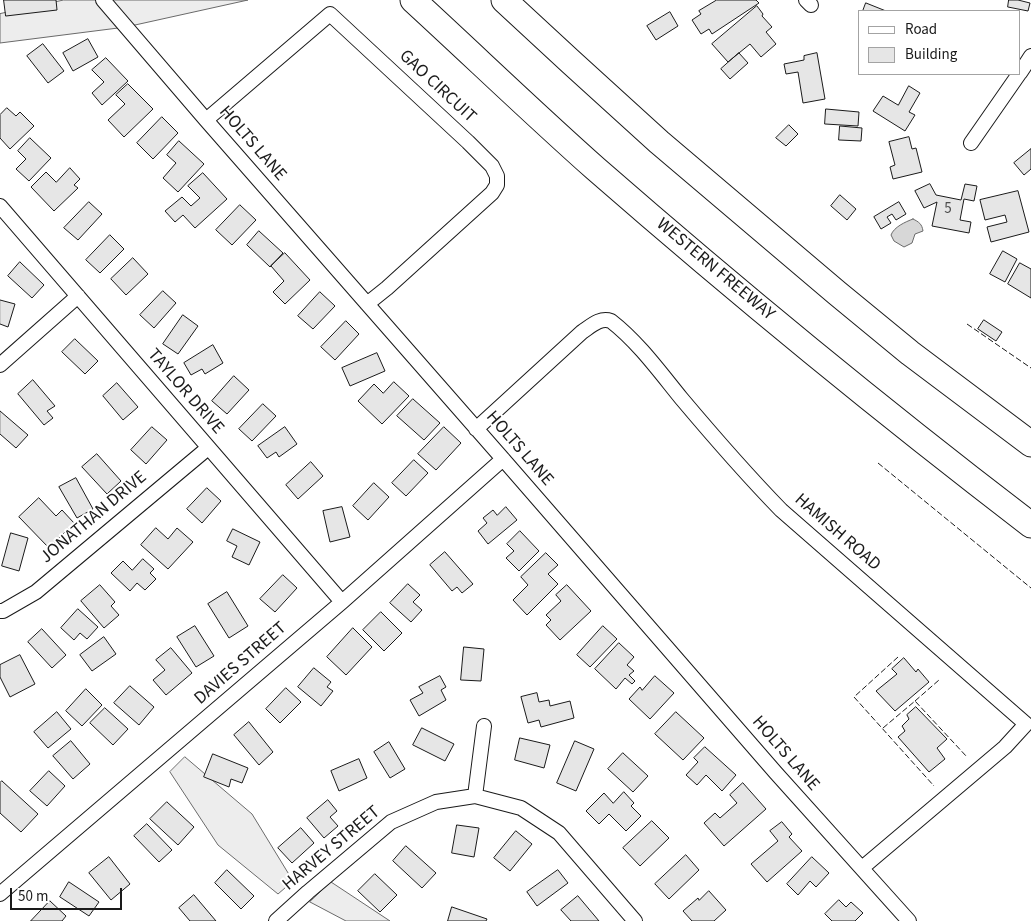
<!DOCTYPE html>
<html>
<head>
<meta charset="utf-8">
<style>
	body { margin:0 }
	#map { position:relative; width:1031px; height:921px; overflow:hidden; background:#fff; font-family:"Source Sans 3",sans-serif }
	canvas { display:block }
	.legend { position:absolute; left:858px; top:10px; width:162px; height:65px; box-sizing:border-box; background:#fff; border:1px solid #a3a3a3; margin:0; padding:6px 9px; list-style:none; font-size:15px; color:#1a1a1a }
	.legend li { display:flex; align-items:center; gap:10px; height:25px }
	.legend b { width:25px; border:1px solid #a3a3a3 }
	.scale { position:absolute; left:10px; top:888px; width:112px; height:22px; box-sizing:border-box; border:2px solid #1a1a1a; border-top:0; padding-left:6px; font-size:15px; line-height:18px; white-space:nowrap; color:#1a1a1a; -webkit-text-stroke:4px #fff; paint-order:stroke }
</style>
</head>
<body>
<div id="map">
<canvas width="1031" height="921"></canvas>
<ul class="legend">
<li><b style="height:6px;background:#fff"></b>Road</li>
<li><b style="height:14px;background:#e6e6e6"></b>Building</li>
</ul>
<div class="scale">50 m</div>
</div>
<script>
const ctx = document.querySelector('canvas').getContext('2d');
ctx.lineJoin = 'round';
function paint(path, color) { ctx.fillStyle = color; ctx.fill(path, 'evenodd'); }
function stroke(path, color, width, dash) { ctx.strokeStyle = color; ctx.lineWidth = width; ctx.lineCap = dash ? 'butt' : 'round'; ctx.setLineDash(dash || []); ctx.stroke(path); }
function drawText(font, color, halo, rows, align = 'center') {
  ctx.font = font + ' "Source Sans 3",sans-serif'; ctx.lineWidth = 4; ctx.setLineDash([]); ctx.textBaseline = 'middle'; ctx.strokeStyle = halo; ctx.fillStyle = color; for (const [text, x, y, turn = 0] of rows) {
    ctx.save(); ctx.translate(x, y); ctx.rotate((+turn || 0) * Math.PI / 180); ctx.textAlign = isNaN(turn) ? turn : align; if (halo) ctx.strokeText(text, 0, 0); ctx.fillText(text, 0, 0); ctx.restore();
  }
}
const built = new Path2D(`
	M64 0H248L126 27 0 43V14Z
	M185 757 252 814 293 881 278 894 218 845 170 772Z
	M331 882 390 921H346L310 902Z`);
paint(built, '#ededed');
stroke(built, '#6a6a6a', 1);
const water = new Path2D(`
	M913 219C919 222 922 224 923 231L915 234 912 243 904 247 894 241 891 235C894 227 905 222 913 219Z`);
paint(water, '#d7d7d7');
stroke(water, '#6a6a6a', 1);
const building = new Path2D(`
	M4 0H56L57 10 6 16Z
	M717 0H756L759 3 712 34 709 29 701 34 692 20 701 14 699 11Z
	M1009 0H1018L1030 3 1028 11 1008 7Z
	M866 3 886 11H863Z
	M757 6 763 14 762 16 772 27 766 32 776 44 761 57 750 44 728 62 712 44Z
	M670 12 678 26 656 40 647 26Z
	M88 39 98 57 73 71 63 53Z
	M43 44 64 71 48 83 27 56Z
	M739 53 748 63 730 79 721 69Z
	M817 53 825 99 803 103 798 72 786 74 784 64 804 60V56Z
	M106 58 128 81 102 105 92 93 104 82 92 70Z
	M128 84 153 109 124 137 108 120 125 104 116 95Z
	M909 86 920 93 909 112 915 115 905 131 873 111 883 96 898 105Z
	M7 108 16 116 20 112 34 126 10 149 0 138V115Z
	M826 109 859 112 858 126 825 124Z
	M162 117 178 133 153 159 137 143Z
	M789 125 798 134 786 146 776 138Z
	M840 126 862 128 861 141 839 140Z
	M909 137 912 149 916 148 922 172 893 179 890 167 895 165 889 142Z
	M30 138 51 158 29 181 16 169 26 159 18 151Z
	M179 141 204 164 178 192 163 178 176 163 167 155Z
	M1031 149V169L1024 175 1014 163Z
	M70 168 80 179 74 185 78 188 54 211 31 187 46 172 56 182Z
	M203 173 227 199 195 228 183 215 175 222 165 211 182 197 191 206 200 198 188 186Z
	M930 184 936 195 961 200 965 184 977 186 974 201 964 199 960 220 971 222 969 233 932 226 937 202 924 208 915 191Z
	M1018 191 1029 232 991 242 987 227 1007 222 1005 215 985 220 980 200Z
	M840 195 856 209 847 220 831 206Z
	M89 202 102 214 78 240 64 228Z
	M899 202 906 214 896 220 892 214 887 217 891 223 881 229 874 217Z
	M240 205 256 220 232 245 216 230Z
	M259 231 283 253 270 267 247 245Z
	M110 235 124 249 100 273 86 260Z
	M1003 251 1017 259 1005 282 990 274Z
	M285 253 310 280 285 304 273 292 284 281 271 266Z
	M133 258 148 274 126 295 111 279Z
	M20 262 44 285 32 298 8 276Z
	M1020 263 1031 269V298L1008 284Z
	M163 291 176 303 154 328 140 315Z
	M320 292 335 306 313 329 298 316Z
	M0 300 15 304 8 327 0 324Z
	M183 315 198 326 178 354 163 344Z
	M984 320 1002 332 996 341 978 329Z
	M346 321 359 334 335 360 321 347Z
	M75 339 98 361 85 374 62 352Z
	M213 345 223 363 205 374 202 369 191 375 184 363Z
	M377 353 385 371 350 386 342 368Z
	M234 376 249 390 227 414 212 401Z
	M33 380 55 406 47 411 53 418 44 425 18 394Z
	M394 382 409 396 382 424 358 401 374 384 383 393Z
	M117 383 138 407 123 420 103 396Z
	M413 399 440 423 424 440 397 416Z
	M263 404 276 416 252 441 239 429Z
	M0 411 28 435 16 448 0 434Z
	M152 427 167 440 146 464 131 450Z
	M285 427 297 444 279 457 276 452 267 458 258 446Z
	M444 427 461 443 436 470 418 454Z
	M97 454 121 481 107 494 82 467Z
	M414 460 428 473 406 496 392 483Z
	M311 462 323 476 298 499 286 485Z
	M76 478 93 509 77 518 59 487Z
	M374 483 389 497 368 520 353 506Z
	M207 488 221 501 202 523 187 509Z
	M39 498 56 516 62 510 74 523 49 548 19 517Z
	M342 507 350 537 330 542 323 511Z
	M506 507 517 520 488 544 478 531 487 523 483 518 493 510 497 515Z
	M156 528 168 539 177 528 193 542 168 569 141 545Z
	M233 529 260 542 249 565 232 557 237 546 227 541Z
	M520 531 539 551 519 571 506 558 514 551 507 544Z
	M11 533 28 538 19 571 2 566Z
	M445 552 473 584 462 593 457 587 452 591 430 565Z
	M546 553 558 565 548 574 558 584 527 615 513 600 528 585 521 577Z
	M143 559 154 569 150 573 156 579 145 590 137 583 130 591 111 573 123 561 132 570Z
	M283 575 297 588 275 612 260 599Z
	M408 584 420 595 413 602 422 610 411 622 390 603Z
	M100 585 115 602 111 606 119 615 104 628 81 601Z
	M567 585 591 611 560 640 546 625 551 620 546 615 561 601 556 595Z
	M227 592 248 626 229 638 208 604Z
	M78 609 98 627 87 639 80 633 74 640 61 628Z
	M381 612 402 633 384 651 363 630Z
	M195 626 214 656 196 667 177 637Z
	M603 626 617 639 590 667 577 655Z
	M353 628 372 647 346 675 327 657Z
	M42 629 66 655 52 668 28 642Z
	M104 637 116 654 92 671 80 655Z
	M619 643 634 657 627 665 634 671 629 675 635 681 632 684 625 678 616 689 595 669Z
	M464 647 484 649 481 681 461 680Z
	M171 648 192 673 166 695 153 680 165 670 156 660Z
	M20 655 35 684 10 697 0 677V665Z
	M904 658 916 672 918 669 929 682 895 711 876 691 897 674 892 669Z
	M314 668 331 682 327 687 333 691 321 706 298 687Z
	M440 676 446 687 441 690 446 700 419 716 410 700 423 693 419 687Z
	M655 676 674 693 650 719 629 699 640 687 642 690Z
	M130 686 154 707 139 725 114 703Z
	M286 688 301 702 280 723 266 709Z
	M86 689 102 705 82 726 66 711Z
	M537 693 539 702 549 700 550 706 570 701 574 718 541 727 539 720 528 723 521 697Z
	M916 707 947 739 937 748 945 759 929 772 898 737 905 731 902 726 909 719 907 715Z
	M105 708 128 729 113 745 90 723Z
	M57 712 71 729 48 748 34 732Z
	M676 712 704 738 683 760 655 734Z
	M249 722 273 752 259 765 234 735Z
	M422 728 454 744 445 761 413 745Z
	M520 738 550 745 544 768 515 760Z
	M71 741 90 764 73 779 53 756Z
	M575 741 594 749 576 791 557 783Z
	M389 742 405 769 390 778 374 752Z
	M705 747 736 775 722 791 706 775 697 785 686 775 698 762 694 758Z
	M623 753 648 776 633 792 608 769Z
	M213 754 248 768 242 783 231 779 229 787 204 777Z
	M359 759 367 778 339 791 331 771Z
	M49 771 65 786 47 806 30 791Z
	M2 781 38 814 21 832 0 813V783Z
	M743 783 766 809 724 846 704 823 715 813 720 818 737 803 730 795Z
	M624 792 634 803 631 806 641 816 626 831 609 814 599 824 586 811 604 793 613 803Z
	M328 800 337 811 330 817 338 826 324 838 307 818Z
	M167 802 194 827 178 845 150 819Z
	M652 821 669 838 640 866 623 848Z
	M782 822 792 834 789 837 802 851 767 882 751 864 778 841 770 831Z
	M147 824 172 850 159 862 134 836Z
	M457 825 479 828 474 857 452 853Z
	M301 828 314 843 292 863 278 848Z
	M516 831 532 844 510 871 494 858Z
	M406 846 436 873 422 888 393 861Z
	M686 855 699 870 669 899 655 884Z
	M109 857 130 884 111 900 89 873Z
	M812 857 829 873 816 887 810 881 798 895 787 884Z
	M227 870 254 896 241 909 215 883Z
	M558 870 568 883 537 906 527 892Z
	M375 874 397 895 380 912 358 891Z
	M69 882 99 902 89 916 60 897Z
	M709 891 726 910 714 921H692L683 911 698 898 699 900Z
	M194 895 216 921H190L179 908Z
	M578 896 599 921H571L561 910Z
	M839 900 846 907 851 902 863 913 855 921H832L825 914Z
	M50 901 66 916 62 921H31Z
	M452 907 487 919 486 921H448Z`);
paint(building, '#e6e6e6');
stroke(building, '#1a1a1a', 1);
const minor = new Path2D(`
	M103 0 206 120 503 459 776 773 909 921
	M806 0 811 5
	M1020 73 1031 56
	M206 120 330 14 468 142 492 166 497 176V185L492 193 387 288 367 304
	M971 143 1019 74
	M0 206 342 602
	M0 365 78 296
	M476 429 582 332C591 326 600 317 611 321 638 342 659 371 681 398 713 436 746 474 781 510L1026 724 1005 747 862 868
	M0 611H3L36 592 208 448
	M475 796 484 726
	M0 894 342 602 503 459
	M276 921 308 892 391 822 436 802 475 796 521 808 559 833 635 921`);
const motorway = new Path2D(`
	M413 0C474 56 534 114 596 169 737 292 882 411 1031 525
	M504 0 571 62 659 142 837 293 910 353 1031 444`);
stroke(minor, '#1a1a1a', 16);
stroke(motorway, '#1a1a1a', 27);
stroke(minor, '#fff', 14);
stroke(motorway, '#fff', 25);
stroke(new Path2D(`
	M967 324 1031 368
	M878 463 1031 588
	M898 657 854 697 934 786
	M915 701 939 680
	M883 728 915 701 967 757`), '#1a1a1a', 1, [6, 2.5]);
drawText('15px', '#4d4d4d', null, [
	["5",948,210]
]);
drawText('18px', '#1a1a1a', '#fff', [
	["GAO CIRCUIT",437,87,43],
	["HOLTS LANE",252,144,49],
	["WESTERN FREEWAY",715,270,40],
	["TAYLOR DRIVE",185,392,49],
	["HOLTS LANE",519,449,49],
	["JONATHAN DRIVE",94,518,-40],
	["HAMISH ROAD",837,533,41],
	["DAVIES STREET",241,664,-41],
	["HOLTS LANE",785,754,49],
	["HARVEY STREET",332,849,-40]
]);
</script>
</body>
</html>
